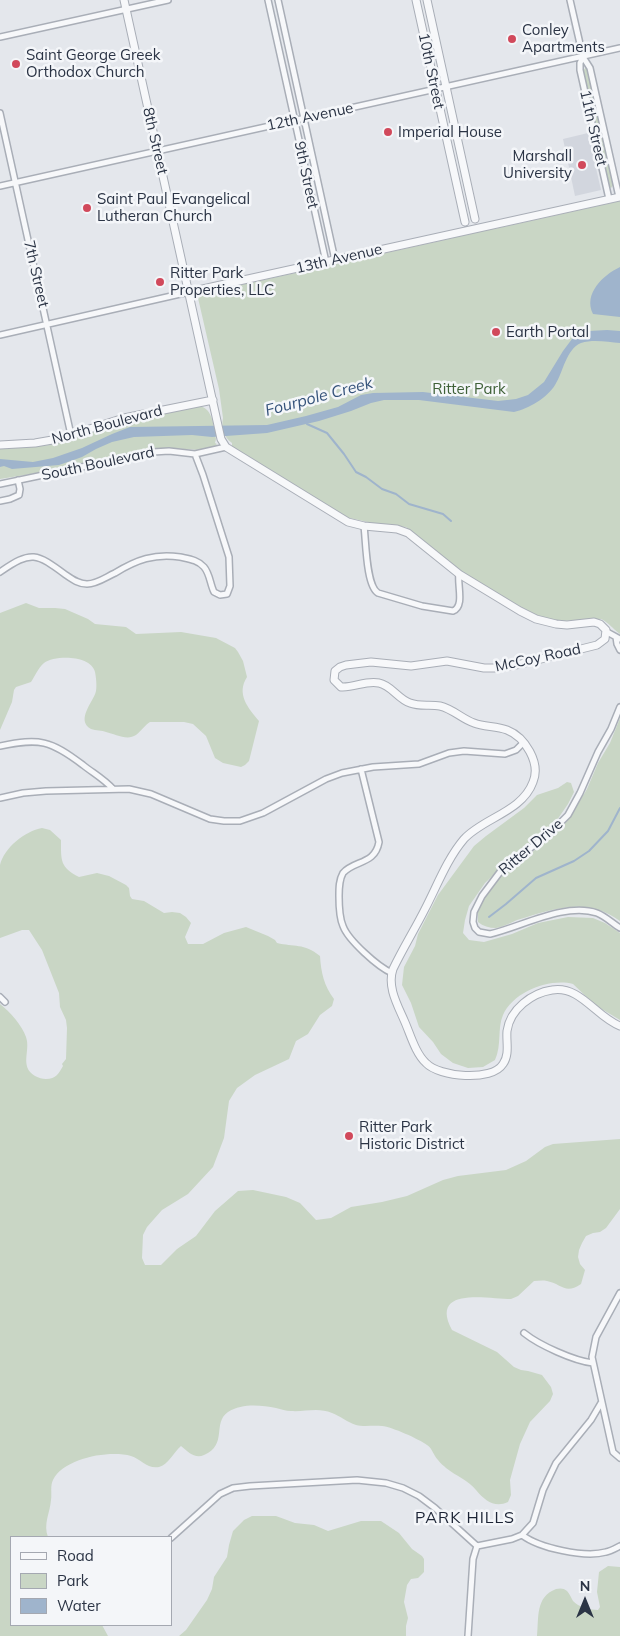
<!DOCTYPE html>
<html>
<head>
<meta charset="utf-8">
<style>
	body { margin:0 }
	#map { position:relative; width:620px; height:1636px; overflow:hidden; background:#e4e7ec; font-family:Mulish,sans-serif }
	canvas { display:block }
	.legend { position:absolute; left:10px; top:1536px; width:162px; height:90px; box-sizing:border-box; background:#f4f6f9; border:1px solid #a4a8b1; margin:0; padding:6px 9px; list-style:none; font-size:15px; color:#2b3445 }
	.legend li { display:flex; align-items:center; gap:10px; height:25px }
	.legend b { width:25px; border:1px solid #a4a8b1 }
	.north { position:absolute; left:560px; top:1576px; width:50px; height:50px; -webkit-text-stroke:4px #f4f6f9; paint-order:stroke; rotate:0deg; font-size:14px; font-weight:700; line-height:20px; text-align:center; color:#2b3445 }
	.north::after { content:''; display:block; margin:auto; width:18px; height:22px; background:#2b3445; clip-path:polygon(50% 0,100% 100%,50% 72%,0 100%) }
</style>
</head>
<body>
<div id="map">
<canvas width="620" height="1636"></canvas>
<ul class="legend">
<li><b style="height:6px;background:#f7f8fa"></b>Road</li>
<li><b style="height:14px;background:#c9d6c5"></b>Park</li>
<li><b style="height:14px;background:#9fb4cc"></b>Water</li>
</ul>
<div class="north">N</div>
</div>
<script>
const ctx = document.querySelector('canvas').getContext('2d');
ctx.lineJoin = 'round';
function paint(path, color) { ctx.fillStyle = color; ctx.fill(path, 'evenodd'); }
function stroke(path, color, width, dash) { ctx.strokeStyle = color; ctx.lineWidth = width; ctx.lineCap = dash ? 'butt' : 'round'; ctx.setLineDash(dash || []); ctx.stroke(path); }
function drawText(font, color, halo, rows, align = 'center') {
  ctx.font = font + ' Mulish,sans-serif'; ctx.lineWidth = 5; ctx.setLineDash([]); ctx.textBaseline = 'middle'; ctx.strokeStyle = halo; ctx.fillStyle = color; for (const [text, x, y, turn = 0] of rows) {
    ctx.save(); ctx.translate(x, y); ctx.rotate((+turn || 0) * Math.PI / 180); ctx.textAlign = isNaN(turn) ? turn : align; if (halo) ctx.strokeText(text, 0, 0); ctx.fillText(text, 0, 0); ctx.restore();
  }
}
paint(new Path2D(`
	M588 133 601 190 575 196 563 139Z`), '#d2d6de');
paint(new Path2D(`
	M586 67 588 68 600 120 598 125 594 122 583 71Z
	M597 131 602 132 614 184 611 188 608 185Z
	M620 201V634C613 629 608 622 601 619L561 621 552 620 534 615 459 570 406 527 377 524 345 517 232 448V443C224 438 221 427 223 418L219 389 198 298 200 294 453 238 454 236 492 228 494 229Z
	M199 406C213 408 214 427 216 439L215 443 217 444 214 447 200 450 169 448 150 450 62 469 0 479V449L50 445 125 422Z
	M26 603 39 608H55L65 609 88 619 95 624 126 627 136 634 181 632 216 638 235 648 238 652 243 661 247 677C236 694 248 708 259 721L249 761 245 765 241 767 223 763 215 758 206 736 193 724 184 722H150C145 725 141 731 136 735 127 741 115 734 106 732 102 730 96 731 91 729 75 720 94 701 96 691 97 685 96 677 95 672 91 655 55 655 44 663 38 668 35 676 31 682L16 687 14 690 12 702 0 730V613Z
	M620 718V921C587 896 553 909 517 920 510 923 503 927 496 928 489 928 483 926 478 922V912L484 898 498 878 548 840 569 819 587 789 598 763 610 743Z
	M567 782 571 783 574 792 568 804 557 820 520 855 504 865 485 883 469 906 465 920 463 933 469 940 484 942 512 934 538 923 568 917 593 918 605 923 620 933V1020L595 1005 573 984C550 978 514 991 503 1015 497 1029 502 1045 495 1060L483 1067 468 1068 453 1063 441 1054 433 1042 419 1027 411 1003 402 985 404 967 415 946 418 934 438 895 474 846 486 836 524 808 537 795 558 788Z
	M42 828 50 830 61 840C61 861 60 867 79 877L97 873 109 876 126 885 129 888 130 896 132 899 144 901 164 913 172 912 180 913 186 917 191 923 185 937 188 944H203L224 933 246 927 268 936 275 940 277 943C294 947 304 943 320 956 321 972 324 986 334 999L332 1006 320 1015 308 1034 296 1041 289 1059 255 1075 237 1088 229 1101 224 1138 213 1167 188 1194 162 1210 147 1227 143 1235 142 1258 145 1265H161L177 1249 196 1236 215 1211 238 1191 253 1190 286 1197 300 1203 316 1220 331 1218 351 1207 382 1202 407 1196 443 1180 458 1176 506 1170 526 1161 545 1147 553 1144 620 1139V1209L606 1228 600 1232 593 1233 586 1236 582 1243 579 1250 578 1257 580 1264 585 1270 581 1284C565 1295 562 1284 547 1281 542 1280 538 1281 534 1281L518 1296 511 1299C488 1299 429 1286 452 1330L497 1352 514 1367 521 1370 528 1371 542 1375 551 1387 553 1394 550 1401 530 1422 520 1444 510 1480 511 1495 508 1502C495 1508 485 1501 476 1490 468 1480 456 1476 446 1468 444 1466 440 1463 438 1460 433 1455 433 1449 427 1445 419 1439 392 1427 382 1426 373 1425 364 1427 356 1425 347 1422 340 1416 332 1413 318 1407 305 1412 291 1411 286 1411 281 1409 276 1408 261 1405 242 1403 228 1412 212 1423 228 1445 204 1455 195 1459 188 1452 181 1446 174 1452 168 1465 159 1467 147 1469 141 1459 131 1456 109 1450 64 1458 53 1480 50 1486 52 1493 51 1500 50 1513 43 1524 48 1537H11V1625H102L108 1636H0V1004C10 1012 22 1025 26 1037 31 1051 19 1066 35 1076 39 1078 42 1079 46 1079 56 1079 59 1073 63 1066L62 1064 66 1059 67 1028 66 1020 60 1007 59 993 42 950 29 930H22L0 938V865C4 848 25 831 42 828Z
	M252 1516H276L295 1523 314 1525 328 1531 361 1521H381L399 1533 412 1549 422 1556 424 1559V1572L418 1578 411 1579 407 1585 404 1602 408 1618 406 1626V1636H179L186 1630 207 1600 212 1589 214 1577 227 1557 229 1545 233 1531 244 1520Z
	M608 1566 620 1567V1636H537C539 1618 535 1597 556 1589 560 1588 564 1588 567 1591 570 1594 571 1598 573 1601 578 1607 591 1610 598 1610L600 1607 597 1592 599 1572Z`), '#c9d6c5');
paint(new Path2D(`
	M620 267V317L593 314C583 294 603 275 620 267Z
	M607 330 620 331V343C608 342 593 339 581 343 566 349 563 373 555 385 547 398 528 409 514 412L419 400H384L371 403 351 411 319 421 267 433 212 437 192 435 134 437 112 442 96 449 82 457 59 465 12 469 4 466 0 467V459L33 462 53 458 82 448 112 434 130 427 267 425 306 416 338 407 361 395 373 393 423 392 498 401 516 399 528 395 544 382 563 351 575 335 589 331Z`), '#9fb4cc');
stroke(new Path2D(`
	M307 424 327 433 344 454 356 472 366 477 382 489 396 494 409 504 443 514 451 521
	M489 917 506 904 536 878 574 861 589 851 608 831 620 808`), '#9fb4cc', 2);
const minor = new Path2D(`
	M268 0 326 262
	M278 0 335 260
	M570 0 583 57 590 68 619 197
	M0 37 168 0
	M583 57 580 63V70L609 199
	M0 113 71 435
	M0 186 620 48
	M0 335 189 292
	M0 484 153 452 169 451 195 454 226 447
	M0 501 10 499 19 495 20 489 18 480
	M364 526C366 541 366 586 378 593L422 606 453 611C465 606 457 585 459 574
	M0 572C32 550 36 553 66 575 73 580 79 584 87 584 97 584 106 577 115 573 136 560 155 553 180 557 189 559 198 560 204 567 210 574 210 584 214 592L220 595 227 594 230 586 229 557 203 475 195 454
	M607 632 620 639
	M616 637 617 644 620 650
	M620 707 611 729 598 752 580 793 568 815 552 831 500 872 482 896 474 912 473 922 475 928 479 932 490 934C521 927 565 902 597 913 605 916 612 923 620 928
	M0 746C40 738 50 740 83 765 93 773 104 779 113 789
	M361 769 379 842C375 865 354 860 343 873 339 880 339 888 339 896 339 905 339 917 343 926 348 940 378 967 392 973
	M0 798 23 793 46 791 129 789 151 794 210 819 224 821H240L263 813 326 779 342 773 373 767 419 764 449 753 464 751 505 754 516 750 523 743
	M0 997 5 1002
	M620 1293 596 1337 592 1357 613 1452 620 1458
	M524 1333C539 1345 574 1361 593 1363
	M522 1535 533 1523 543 1490 556 1463 591 1420 601 1403
	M171 1538 220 1494 233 1488 250 1486 357 1480 386 1483 403 1488 419 1496 435 1508 477 1546
	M477 1546 512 1539 522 1535C539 1548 585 1558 606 1552 611 1551 616 1548 620 1546
	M468 1636 473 1559 477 1546`);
const tertiary = new Path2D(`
	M124 0 221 439 226 447 348 522 364 526 397 529 408 533 459 574 520 611 536 619 556 624 567 625 594 622 600 624 606 630 605 639 597 645 521 664 497 668H484L447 661 411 666 371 662 346 665 340 667 335 671 334 680 341 687C354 688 366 680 379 683 391 685 398 699 410 703 420 707 430 704 440 706 453 709 462 719 474 723 484 727 496 726 507 730 525 737 541 763 533 782 522 812 483 818 464 839 447 859 437 886 425 909 415 929 403 948 393 969 387 986 397 1004 404 1020 410 1033 415 1053 426 1063 439 1077 492 1082 503 1064 510 1054 506 1042 507 1031 510 1009 532 993 552 990 580 985 596 1017 620 1026
	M416 0 465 222
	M427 0 475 219
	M189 292 620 197
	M0 445 35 443 58 439 124 418 213 400`);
stroke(minor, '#a9aeb7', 8);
stroke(tertiary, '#a9aeb7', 9);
stroke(minor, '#f7f8fa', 5);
stroke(tertiary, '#f7f8fa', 7);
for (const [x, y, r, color] of [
	[512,39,5,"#d1495b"],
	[16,64,5,"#d1495b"],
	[388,132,5,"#d1495b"],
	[582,165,5,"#d1495b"],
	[87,208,5,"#d1495b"],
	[160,282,5,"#d1495b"],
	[496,332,5,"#d1495b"],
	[349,1136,5,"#d1495b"]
]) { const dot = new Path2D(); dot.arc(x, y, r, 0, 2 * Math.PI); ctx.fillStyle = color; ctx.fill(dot); stroke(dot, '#f4f6f9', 2); }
drawText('15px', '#2b3445', '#f4f6f9', [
	["Conley",522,30],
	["Apartments",522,47],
	["Saint George Greek",26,55],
	["Orthodox Church",26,72],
	["Imperial House",398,132],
	["Marshall",572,156,"right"],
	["University",572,173,"right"],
	["Saint Paul Evangelical",97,199],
	["Lutheran Church",97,216],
	["Ritter Park",170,273],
	["Properties, LLC",170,290],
	["Earth Portal",506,332],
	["Ritter Park",359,1127],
	["Historic District",359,1144]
], 'left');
drawText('15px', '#2b3445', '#f4f6f9', [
	["10th Street",431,71,78],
	["12th Avenue",310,117,-12],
	["11th Street",593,128,77],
	["8th Street",155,141,77],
	["9th Street",306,175,78],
	["13th Avenue",339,259,-13],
	["7th Street",36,274,77],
	["North Boulevard",107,425,-15],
	["South Boulevard",98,464,-12],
	["McCoy Road",538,658,-12],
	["Ritter Drive",531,847,-40]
]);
drawText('15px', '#3f6138', '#f4f6f9', [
	["Ritter Park",469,389]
]);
drawText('italic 16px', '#34527a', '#f4f6f9', [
	["Fourpole Creek",319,397,-15]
]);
ctx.letterSpacing = '1px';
drawText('16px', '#1d2536', '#f4f6f9', [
	["PARK HILLS",465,1518]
]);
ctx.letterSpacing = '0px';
</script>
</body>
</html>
